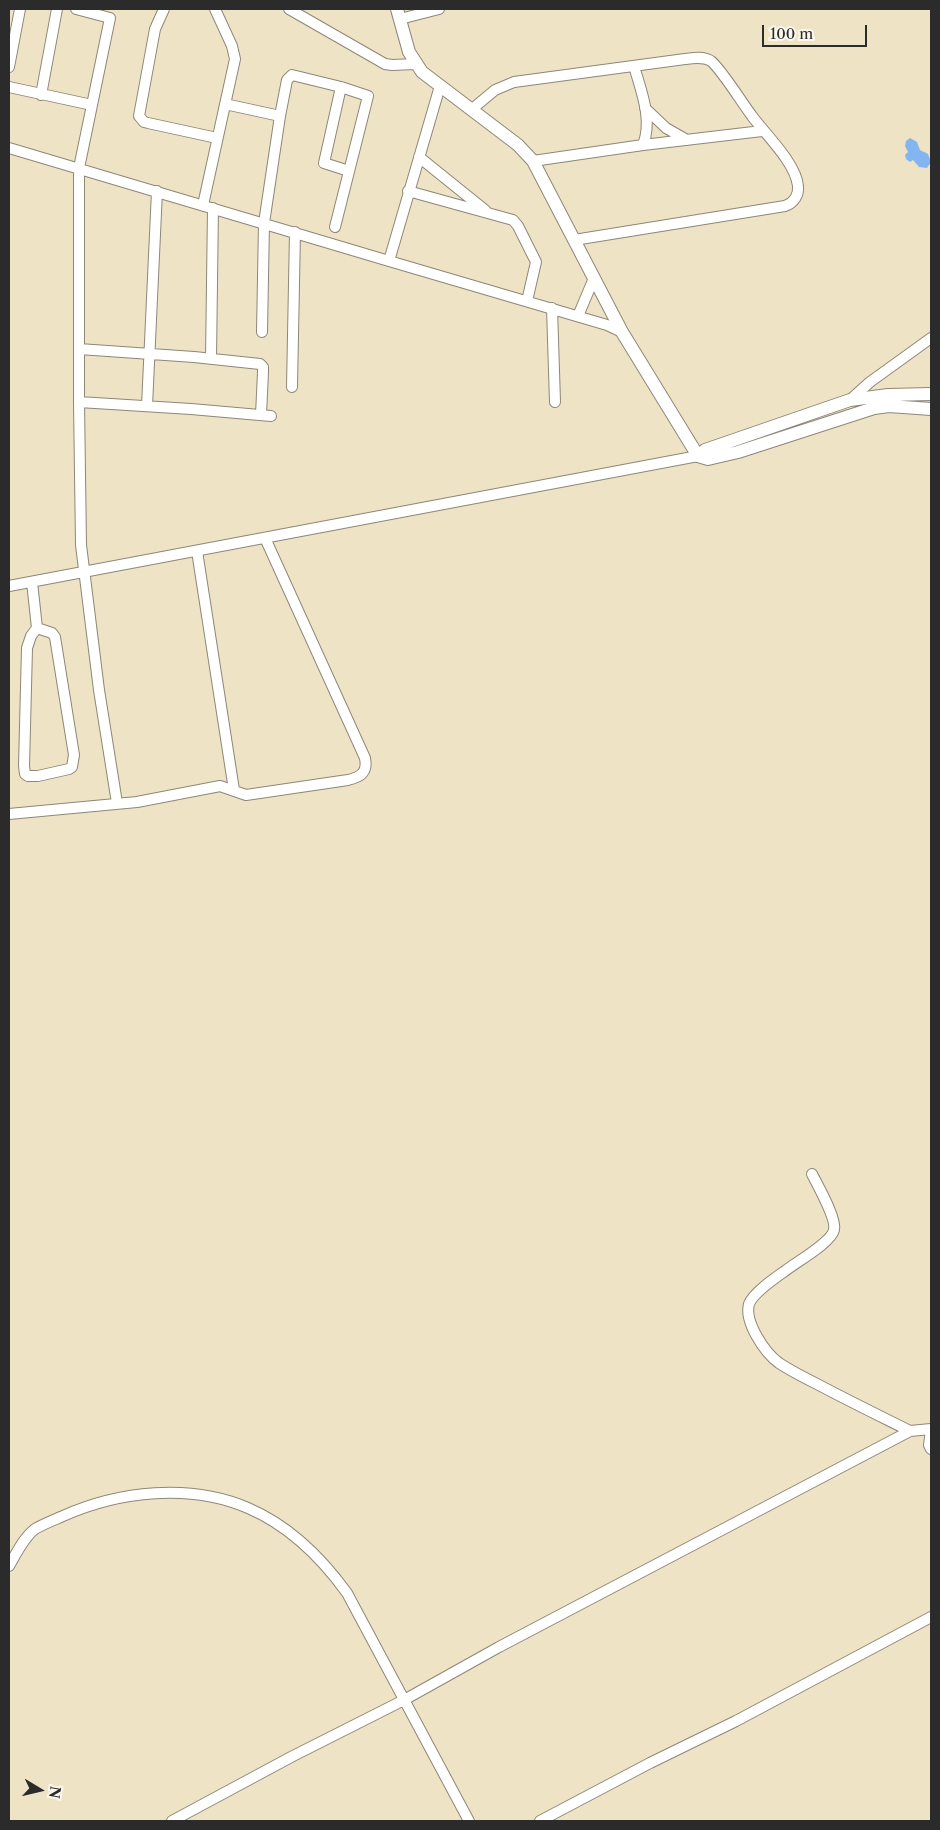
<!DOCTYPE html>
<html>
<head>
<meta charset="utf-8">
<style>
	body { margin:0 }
	#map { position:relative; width:940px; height:1830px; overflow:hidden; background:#efe3c5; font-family:"Libre Caslon Text",serif }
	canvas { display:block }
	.frame { position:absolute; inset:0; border:10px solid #2b2b2b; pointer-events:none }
	.north { position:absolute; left:15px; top:1765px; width:50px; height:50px; -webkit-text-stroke:4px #fbf7ec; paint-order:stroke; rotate:99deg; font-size:14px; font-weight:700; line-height:20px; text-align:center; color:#2b2b2b }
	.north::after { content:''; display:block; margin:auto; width:18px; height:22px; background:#2b2b2b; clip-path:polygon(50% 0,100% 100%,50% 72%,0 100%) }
	.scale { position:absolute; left:762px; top:25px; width:105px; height:22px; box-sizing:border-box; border:2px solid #2b2b2b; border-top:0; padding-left:6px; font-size:15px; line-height:18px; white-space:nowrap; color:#2b2b2b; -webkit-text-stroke:4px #fbf7ec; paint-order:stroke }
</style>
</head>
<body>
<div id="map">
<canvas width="940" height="1830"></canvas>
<div class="frame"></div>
<div class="north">N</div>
<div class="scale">100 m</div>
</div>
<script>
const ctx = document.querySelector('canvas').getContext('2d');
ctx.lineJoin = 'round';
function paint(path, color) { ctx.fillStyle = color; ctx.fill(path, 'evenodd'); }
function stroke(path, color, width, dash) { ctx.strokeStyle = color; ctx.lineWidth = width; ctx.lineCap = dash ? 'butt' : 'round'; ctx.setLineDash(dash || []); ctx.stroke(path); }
paint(new Path2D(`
	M910 138 917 142 920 150 928 154 931 162 927 168 919 167 913 160 910 162 906 159 905 155 908 152 905 146 906 141Z`), '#83b5f0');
const minor = new Path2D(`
	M76 9 110 18 79 168V402L81 545 99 690 117 803
	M164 9 155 29 139 116 144 122 148 123 217 138
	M289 9 385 64 392 65 416 64
	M400 19 439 9
	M634 66C641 91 653 119 643 145
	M9 67 20 9
	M9 87 92 105
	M341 87 324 163 349 171
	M41 95 57 9
	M225 104 280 116
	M645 108 666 128 687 140
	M471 110 495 90 514 82 685 59C693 58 703 56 711 61 722 70 742 103 752 116 765 134 796 163 798 186 799 195 794 203 785 206L574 240
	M9 148 389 261 607 325 622 332
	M419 157 486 211
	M533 161 643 145 762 131
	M408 191 513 220 518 226 536 262 527 301
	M203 205 235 59 232 46 215 9
	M389 261 440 86
	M552 308 555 402
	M578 316 594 278
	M262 332 264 223 280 116 287 80 292 75 341 87 368 96 335 227
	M79 349 194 357 260 364 263 367V372L261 415
	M211 358 213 208
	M292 387 295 232
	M850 400 870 382 931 338
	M79 402 191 409 271 416
	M147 406 157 191
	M197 551 234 790
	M32 582 37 628 31 636 27 648 24 766 25 774 28 776H38L69 769 72 767 74 755 55 637 52 633 37 628
	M9 586 698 456
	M9 814 137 802 220 786 246 795 348 780C361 777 368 772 365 758L265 538
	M812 1174C818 1186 837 1219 834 1230 831 1243 796 1262 785 1271 775 1278 753 1293 749 1304 744 1322 765 1353 779 1363 791 1371 805 1378 819 1385 849 1401 880 1416 910 1431
	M931 1430 929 1445 931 1449
	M9 1566C16 1554 24 1537 35 1529 43 1524 54 1520 63 1516 119 1491 190 1483 248 1508 290 1526 321 1557 347 1593L469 1821
	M172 1821 293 1756 404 1700 499 1647 910 1431 931 1429
	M540 1821 650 1763 736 1721 931 1617`);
const major = new Path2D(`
	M397 9 409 52 422 72 518 145 533 161 622 332 698 456 708 459 738 452 874 408 889 406 931 409
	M698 456 705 450 850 400 888 395 931 394`);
stroke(minor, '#8d8778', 12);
stroke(major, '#8d8778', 14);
stroke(minor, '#fff', 10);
stroke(major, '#fff', 12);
</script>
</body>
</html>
